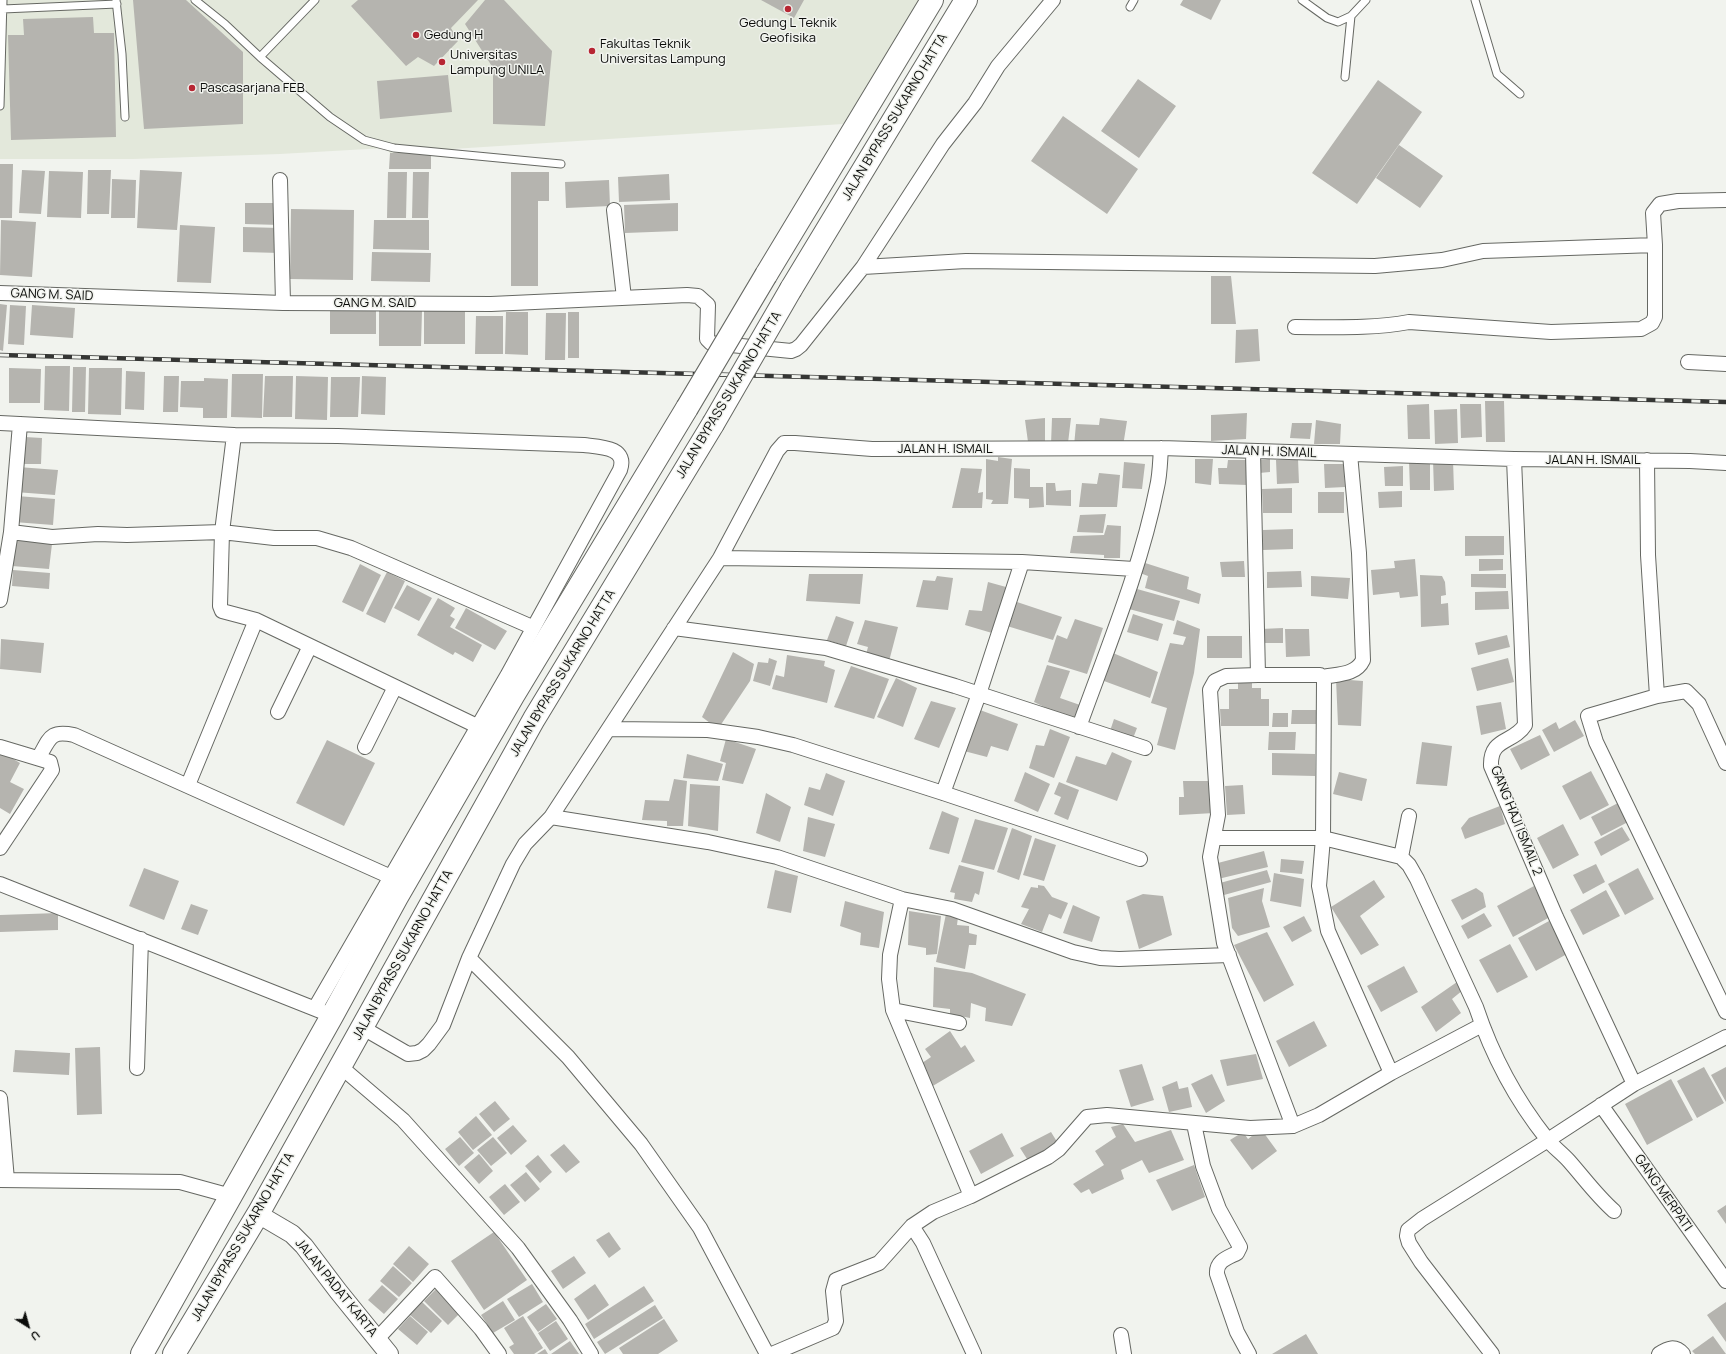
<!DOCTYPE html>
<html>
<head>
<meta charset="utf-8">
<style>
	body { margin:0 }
	#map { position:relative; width:1726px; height:1354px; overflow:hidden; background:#f1f3ee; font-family:Manrope,sans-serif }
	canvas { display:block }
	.north { position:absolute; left:8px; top:1306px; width:40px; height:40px; -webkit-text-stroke:3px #f1f3ee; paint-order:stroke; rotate:143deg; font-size:11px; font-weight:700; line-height:16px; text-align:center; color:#0b0c0a }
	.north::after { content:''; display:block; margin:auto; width:14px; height:18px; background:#0b0c0a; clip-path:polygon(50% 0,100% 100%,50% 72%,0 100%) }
</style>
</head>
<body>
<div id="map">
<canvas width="1726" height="1354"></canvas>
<div class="north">U</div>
</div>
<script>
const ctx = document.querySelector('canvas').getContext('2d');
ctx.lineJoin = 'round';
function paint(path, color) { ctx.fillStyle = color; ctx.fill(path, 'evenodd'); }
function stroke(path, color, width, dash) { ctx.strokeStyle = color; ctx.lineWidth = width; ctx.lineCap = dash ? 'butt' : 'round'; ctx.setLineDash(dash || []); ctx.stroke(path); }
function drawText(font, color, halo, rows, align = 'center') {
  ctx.font = font + ' Manrope,sans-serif'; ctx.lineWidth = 3; ctx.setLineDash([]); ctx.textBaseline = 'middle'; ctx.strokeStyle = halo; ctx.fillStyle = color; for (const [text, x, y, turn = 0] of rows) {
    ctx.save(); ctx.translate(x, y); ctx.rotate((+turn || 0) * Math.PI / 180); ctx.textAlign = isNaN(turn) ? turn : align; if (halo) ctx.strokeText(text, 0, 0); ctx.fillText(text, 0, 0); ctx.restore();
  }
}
paint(new Path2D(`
	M0 0H924L843 124 390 153 385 148 280 154 133 159H0Z`), '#e3e8db');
paint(new Path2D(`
	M133 0H186L243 52V124L144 129Z
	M358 0H478L451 28 458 41 434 66 418 57 406 66 351 6Z
	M485 0H504L552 51 545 126 493 124V68L465 24Z
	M761 0H804L794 18Z
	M1183 0H1221L1211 20 1180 5Z
	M93 17 94 33H114L116 137 11 140 8 35H24L23 19Z
	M448 75 452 112 380 119 377 81Z
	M1138 79 1176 106 1139 158 1101 131Z
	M1378 80 1422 112 1357 204 1312 173Z
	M1063 116 1138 169 1107 214 1031 161Z
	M1399 145 1443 176 1420 208 1376 178Z
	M390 153H431V169H389Z
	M0 164H13L12 218H0Z
	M22 170 45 171 41 214 19 213Z
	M88 170H111L109 214H87Z
	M140 170 182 172 177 230 137 228Z
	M49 171 83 172 81 218 47 217Z
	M388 172H407L406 218H387Z
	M413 172H429L428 218H412Z
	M511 172H549V201H538V286H511Z
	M669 174 670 200 619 202 618 177Z
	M112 179 136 180 135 218H111Z
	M609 180 610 206 566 208 565 182Z
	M245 203H280V225L245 224Z
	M678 203V231L625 233 624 205Z
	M291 209 354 210 353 280 290 279Z
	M1 220 36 222 32 277 0 275Z
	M374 220H429V250L373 249Z
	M180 225 215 227 211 283 177 282Z
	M243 227 280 228V253L243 252Z
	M372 252 431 253 430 282 371 281Z
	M1211 276H1231L1236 324H1211Z
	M0 304 7 305 3 351 0 350Z
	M10 305 26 306 24 345 8 344Z
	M32 305 75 308 73 338 30 335Z
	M330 308H376V334H330Z
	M424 309H465V344H424Z
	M379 311H422L421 346H379Z
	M506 312H528V355L505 354Z
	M568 312H579V358H568Z
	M546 313H566L565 360H545Z
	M476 316H503V354H475Z
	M1258 329 1260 361 1235 363 1236 330Z
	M45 366H70L69 411 44 410Z
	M73 367H86L85 412H72Z
	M9 368 41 369 40 403H9Z
	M89 368H122L121 415 88 414Z
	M126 371 145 372 144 410 125 409Z
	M232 374H263L262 418 231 417Z
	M164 376H179L178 412H163Z
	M265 376H293L292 417H263Z
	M296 376 328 377 327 420 295 419Z
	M362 376 386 377 385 415 361 414Z
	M331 377H360L358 417H330Z
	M204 378 228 379 227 418H203V408L180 407 181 381H204Z
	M1485 401H1504L1505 442H1486Z
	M1429 404 1430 439H1408L1407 405Z
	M1460 404H1481L1482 437 1461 438Z
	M1457 409 1458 443 1435 444 1434 410Z
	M1247 413 1246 439 1211 441V415Z
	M1045 418V442H1028L1025 420Z
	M1052 418H1071L1068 443 1051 444Z
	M1100 418 1127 421 1123 446H1074L1076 424 1099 425Z
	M1316 420 1341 424 1340 444H1314Z
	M1292 423H1312L1310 439 1290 438Z
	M25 437 42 438 41 464H24Z
	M998 457 1012 459 1008 504H991L993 500 986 499V459L998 461Z
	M1195 459H1213L1211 485 1195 483Z
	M1270 459V472L1259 473V460Z
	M1298 459 1299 483 1277 484 1276 460Z
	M1228 460H1247V485L1219 484 1218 468H1227Z
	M1433 460H1453L1454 490 1434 491Z
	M1409 461H1430V490H1410Z
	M1124 462 1145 464 1142 489 1122 488Z
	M1324 464H1344L1345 487 1325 488Z
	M1403 466V486H1385L1384 467Z
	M18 467 58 470 55 495 15 492Z
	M961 468 982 469 978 493 983 492 982 508H952Z
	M1014 468 1030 469V487H1043L1044 507 1029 508V499L1014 498Z
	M1099 473 1120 475 1117 507H1079L1082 483 1097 484Z
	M1046 483H1055L1056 491 1071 490V506L1046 505Z
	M1292 488V513H1263L1262 489Z
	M1402 491V507L1379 508 1378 492Z
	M1318 492H1344V513H1318Z
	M17 496 55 499 53 525 14 522Z
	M1106 514 1103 533 1077 532 1080 515Z
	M1107 525 1121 526 1120 558H1104V555L1070 553 1073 536 1104 535Z
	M1293 529V549L1263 550V530Z
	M1465 536H1504V555L1465 556Z
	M15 540 52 544 49 569 12 566Z
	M1415 559 1418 596 1400 598 1399 592 1373 595 1371 570 1395 568 1394 561Z
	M1479 559H1503V570L1479 571Z
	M1244 561 1245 577H1222L1220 562Z
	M1142 562 1189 577 1187 589 1201 594 1199 604 1145 588 1148 576 1140 573Z
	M360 564 381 575 363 612 342 602Z
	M13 570 50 573 49 589 12 586Z
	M1301 571 1302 587 1267 588V572Z
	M387 572 405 581 385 623 366 614Z
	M809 574H863L860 604 806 601Z
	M1471 574H1506V588L1471 587Z
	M1420 575 1442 576 1445 582 1446 595 1441 596V604L1448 603 1449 625 1421 627Z
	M937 576 953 578 948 610 916 607 923 580 935 581Z
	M1311 576 1350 578 1348 599 1311 596Z
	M988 582 1006 587 992 633 965 625 969 610 982 611Z
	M407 585 432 598 419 621 394 608Z
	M1137 589 1180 601 1174 621 1129 609Z
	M1508 591 1509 609 1475 610V592Z
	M438 598 455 608 450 616 455 619 450 627 482 645 473 662 455 652 453 655 417 635Z
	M1014 601 1062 617 1053 640 1007 626Z
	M466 608 507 631 495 650 455 628Z
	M1133 614 1163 624 1158 641 1127 632Z
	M836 616 854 622 846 646 827 640Z
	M1075 619 1103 628 1087 674 1048 662 1057 635 1067 639Z
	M865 620 898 627 888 665 865 658 868 647 857 644Z
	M1177 620 1200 629 1194 673 1175 750 1157 745 1167 708 1151 703 1170 643 1183 645 1186 637 1173 634Z
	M1283 628V643H1262L1261 629Z
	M1285 629H1309L1310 656 1286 657Z
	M1507 635 1510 647 1478 655 1475 643Z
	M1207 636H1242V658H1207Z
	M1 639 44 643 41 673 0 669Z
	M733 652 754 664 750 681 718 729 702 717Z
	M1113 653 1158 672 1150 698 1104 681Z
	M787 655 825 661 824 666 835 670 827 703 772 689 776 675 784 677Z
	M769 658 777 661 770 686 753 681 758 662 768 663Z
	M1508 658 1514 682 1477 691 1471 668Z
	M1047 665 1070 671 1060 698 1080 705 1073 721 1034 702Z
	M851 666 889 679 874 719 834 707Z
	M896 678 917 688 903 727 877 717Z
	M1336 679 1363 681 1361 726 1338 725Z
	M1238 682H1252V688H1261V699H1269V726H1221L1220 709H1229V689H1238Z
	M931 701 956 708 939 748 914 739Z
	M1501 702 1506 729 1481 735 1476 706Z
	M980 710 1018 724 1008 751 991 746 987 757 964 751Z
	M1292 710H1316V724H1291Z
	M1273 713H1288V727H1272Z
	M1114 719 1137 728 1132 741 1109 734Z
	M1575 720 1584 736 1554 752 1542 730 1556 722 1559 729Z
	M1050 729 1070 737 1054 778 1029 768 1036 745 1044 746Z
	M1269 732H1296L1295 750H1268Z
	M1540 735 1550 755 1521 770 1510 749Z
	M726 739 756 749 743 784 722 780 726 763 720 761Z
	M327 740 375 763 344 826 296 803Z
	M1422 742 1452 746 1447 786 1416 784Z
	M0 751 20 763 10 782 24 789 10 814 0 808Z
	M1112 752 1132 761 1117 801 1066 782 1076 756 1106 765Z
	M1272 753 1315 754V776L1272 775Z
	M687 754 723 764 718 781 683 778Z
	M1591 771 1609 805 1580 820 1562 786Z
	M1025 772 1050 784 1038 812 1014 801Z
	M1339 772 1367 779 1362 801 1333 794Z
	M826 773 845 781 833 816 804 805 809 787 820 790Z
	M674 779 687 781 683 826H667V821L642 820 645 800 669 801Z
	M1183 781H1213L1214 813 1179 815V797H1184Z
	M1059 782 1079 790 1068 820 1054 814 1061 797 1054 794Z
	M690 784 720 786 718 831 688 826Z
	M1243 785 1245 814 1227 815 1225 786Z
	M766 793 791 807 780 842 756 833Z
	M1618 803 1628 822 1601 836 1591 817Z
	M1500 806 1505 824 1465 839 1461 828 1469 818Z
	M942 811 959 818 949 854 929 849Z
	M808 817 835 824 825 857 803 851Z
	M975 819 1008 828 994 870 961 862Z
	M1563 824 1579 855 1553 869 1537 838Z
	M1622 827 1630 840 1601 856 1594 842Z
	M1012 828 1032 836 1019 880 997 872Z
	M1035 838 1056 845 1044 881 1023 875Z
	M1264 851 1268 867 1218 879 1214 864Z
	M1281 859 1304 861 1302 874 1280 872Z
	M1596 864 1605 882 1583 894 1573 875Z
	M959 865 984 872 979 895 975 893 972 902 954 899 955 893 950 892Z
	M144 868 179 881 164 920 129 906Z
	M1638 868 1654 899 1625 915 1608 884Z
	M775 870 798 876 791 913 767 908Z
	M1267 870 1271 882 1224 895 1220 883Z
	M1274 873 1304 879 1301 907 1270 901Z
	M1374 880 1385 897 1360 916 1379 945 1361 955 1331 907Z
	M1038 885 1044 886 1052 897 1068 903 1061 919 1049 914 1042 932 1021 924 1029 909 1021 907 1031 887 1038 888Z
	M1534 886 1550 917 1513 937 1497 906Z
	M1264 888 1262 901 1270 927 1238 936 1232 928 1228 898Z
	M1476 888 1483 893 1486 907 1462 920 1451 900Z
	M1606 890 1620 916 1583 935 1570 910Z
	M1143 894 1163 896 1172 935 1139 949 1126 901Z
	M845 901 884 912 879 948 860 945 861 933 840 926Z
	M191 904 208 910 198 935 181 929Z
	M1073 905 1100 917 1092 942 1063 933Z
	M909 911 941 916 937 954 926 955V948L908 945Z
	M58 913V930L0 932V915Z
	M1484 913 1492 926 1468 939 1461 926Z
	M946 914 958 917 957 925 969 926V933L977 935 976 945H969L965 969 936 962Z
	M1304 916 1312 931 1292 942 1283 927Z
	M1549 921 1567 954 1536 971 1518 938Z
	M1267 932 1294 985 1264 1002 1234 945Z
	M1510 944 1528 977 1497 993 1479 960Z
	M1404 966 1418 992 1381 1012 1367 986Z
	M934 967 972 973 1026 994 1012 1026 985 1021 986 1008 971 1003 970 1018 950 1014V1009L933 1007Z
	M1457 982 1463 990 1452 999 1461 1013 1436 1032 1421 1007Z
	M1314 1021 1327 1046 1289 1067 1276 1041Z
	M950 1031 961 1048 965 1045 975 1061 931 1087 919 1065 931 1057 925 1049Z
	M100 1047 102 1114 77 1115 75 1048Z
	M15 1050 70 1053 69 1075 13 1072Z
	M1256 1054 1263 1079 1227 1086 1220 1060Z
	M1142 1064 1154 1100 1131 1107 1119 1070Z
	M1704 1067 1724 1103 1697 1118 1677 1081Z
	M1726 1067V1102L1711 1075Z
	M1212 1074 1225 1101 1206 1113 1191 1084Z
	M1671 1079 1693 1120 1647 1145 1625 1104Z
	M1177 1081 1179 1089 1188 1087 1192 1107 1169 1112 1162 1087Z
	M495 1101 510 1119 494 1132 479 1114Z
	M476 1116 492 1135 473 1150 458 1132Z
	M1123 1124 1135 1142 1171 1130 1184 1160 1149 1173 1142 1160 1121 1170 1124 1179 1092 1194 1089 1189 1081 1193 1073 1184 1104 1165 1095 1151 1116 1137 1111 1127Z
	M513 1125 527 1141 511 1155 497 1138Z
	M1261 1129 1277 1151 1252 1170 1230 1140 1243 1132 1248 1139Z
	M1051 1132 1059 1145 1029 1162 1020 1148Z
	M1002 1133 1014 1156 981 1174 969 1151Z
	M460 1137 474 1153 459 1166 445 1149Z
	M493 1137 507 1153 491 1166 477 1150Z
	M564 1144 580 1162 566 1173 550 1155Z
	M479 1154 493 1171 479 1184 464 1167Z
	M538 1155 552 1172 540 1183 525 1166Z
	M1194 1165 1205 1197 1172 1211 1156 1180Z
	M526 1172 540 1189 525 1202 510 1185Z
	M505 1184 520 1202 504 1215 489 1197Z
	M1726 1205V1224L1717 1211Z
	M494 1232 527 1280 484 1310 451 1261Z
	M609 1232 621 1249 609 1258 596 1240Z
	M409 1246 429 1264 413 1282 393 1264Z
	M574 1256 586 1273 563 1289 551 1271Z
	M393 1266 412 1283 399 1297 380 1281Z
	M532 1284 543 1302 519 1317 507 1299Z
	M595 1284 609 1305 588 1320 574 1299Z
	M382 1285 398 1299 384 1314 368 1300Z
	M644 1286 654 1301 594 1339 585 1324Z
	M438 1287 462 1311 448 1325 424 1301Z
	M503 1301 515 1320 493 1333 481 1315Z
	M422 1302 442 1321 431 1333 410 1315Z
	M1726 1302V1342L1707 1315Z
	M546 1304 557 1319 538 1332 527 1317Z
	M655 1305 663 1318 605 1354 597 1342Z
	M410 1316 428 1332 417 1345 398 1329Z
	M523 1316 543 1348 534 1354H514L509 1347 514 1344 504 1328Z
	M664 1319 678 1341 658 1354H623L619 1348Z
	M556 1321 568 1339 550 1351 538 1333Z
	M1306 1334 1318 1354H1272Z
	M1713 1336 1726 1354H1695L1692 1351Z
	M570 1341 579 1354H551Z
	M545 1349 548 1354H537Z`), '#b5b4af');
const service = new Path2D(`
	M116 0 122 54 125 117
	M195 0 225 24 260 57 330 117 364 140 394 148 561 164
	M1302 0 1327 18 1338 22 1351 16 1366 0
	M1475 0 1497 74 1520 94
	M1130 7 1134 0
	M3 9 117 4
	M260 57 315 0
	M1345 77 1351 16
	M0 106 3 0`);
const minor = new Path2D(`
	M280 180 283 303
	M614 210 624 298
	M863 267 943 144 975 103 998 66 1053 0
	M0 293 283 303 491 304 687 295 698 296 708 305 707 339 711 343 791 351 796 349 801 345 863 267 966 261 1375 266 1442 260 1483 251 1655 245 1653 213 1660 204 1678 201 1726 200
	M1295 327C1333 327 1372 329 1409 322L1551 332 1641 329 1652 323 1655 317V245
	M1688 362 1726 364
	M0 423 234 435 338 436 584 445C600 447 628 447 620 470L507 676 315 1008
	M234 435 222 532 220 606 222 611 256 620 477 726
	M1253 452 1258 675H1320L1324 679 1323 838 1319 886 1328 931 1391 1073
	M1514 459 1525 725C1513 744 1490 737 1491 766L1556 917 1634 1084
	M1647 460 1648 555 1657 696
	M11 532 52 537 98 534 127 535 222 532 274 538H317L351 548 532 627
	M720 558 1022 562 1134 569
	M0 600 11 532 20 424
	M674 628 826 648 955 686 1145 748
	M1258 675 1226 676 1215 681 1210 690 1218 815 1210 857 1224 943 1293 1126
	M1323 677C1338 674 1356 675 1363 660L1359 553 1350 454
	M278 712 310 646
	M1079 727C1107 649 1141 568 1157 487 1160 475 1160 461 1161 448
	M609 729 708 730 758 737 793 745 943 793 1140 859
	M0 747 50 762 52 770 0 848
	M365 747 395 687
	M39 757C50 738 50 730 74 735L391 877
	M1726 763 1699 704 1686 691 1657 696 1588 716 1596 742 1726 1012
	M188 785 256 620
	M943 793 979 694 1022 562
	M551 817 708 842 777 857 902 899 952 909 1073 952 1100 958 1119 959 1229 955
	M1214 838H1323L1401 857 1409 865 1417 879 1476 1007C1492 1055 1516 1100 1547 1139 1553 1147 1562 1153 1569 1161 1584 1178 1597 1196 1614 1211
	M1401 857 1409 816
	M0 884 323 1012
	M902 899 890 955 889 979 893 1010 971 1196
	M469 958 568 1057 641 1144 700 1228 767 1354
	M893 1010 959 1023
	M363 1028 408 1054 417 1053 423 1050 429 1044 443 1025 469 958 513 864 525 844 551 817 720 558 777 451 784 443H795L872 449 1161 448 1514 459 1690 461 1726 463
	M341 1067 403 1120 518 1248 570 1320 591 1354
	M137 1068 141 939
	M0 1098 7 1180
	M1601 1105 1726 1281
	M1194 1124 1203 1166 1219 1209 1240 1247 1237 1253C1227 1258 1216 1261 1217 1274L1237 1332 1249 1354
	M0 1180 180 1182 231 1196
	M912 1226 923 1243 974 1354
	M1121 1335 1124 1354
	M377 1339 435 1277 481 1329 499 1354
	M772 1354 833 1328 836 1321 833 1291 836 1280 879 1263 912 1226 933 1212 971 1196 1048 1157 1059 1149 1087 1117 1107 1115 1250 1128 1293 1126 1319 1115 1391 1073 1482 1025
	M1492 1354 1421 1262 1409 1243 1407 1236 1408 1230 1422 1219 1548 1140 1634 1084 1726 1037
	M1659 1354C1668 1348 1675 1345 1683 1354`);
const tertiary = new Path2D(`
	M258 1214 292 1234 304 1246 338 1291 389 1354`);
const trunk = new Path2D(`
	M766 275 932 0
	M791 289 966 0
	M142 1354 332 1016 397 897 513 696 687 408
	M174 1354 258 1214 534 719 713 424`);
stroke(service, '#666863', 9);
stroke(minor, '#666863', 16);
stroke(tertiary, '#666863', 20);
stroke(trunk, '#666863', 24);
stroke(service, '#fff', 7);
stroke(minor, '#fff', 14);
stroke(tertiary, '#fff', 18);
stroke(trunk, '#fff', 22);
const rail = new Path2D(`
	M0 355 1726 402`);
stroke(rail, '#353634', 4.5);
stroke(rail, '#f1f3ee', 3, [9]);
const trunkBridge = new Path2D(`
	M687 408 766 275
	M713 424 791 289`);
stroke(trunkBridge, '#666863', 24, []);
stroke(trunkBridge, '#fff', 22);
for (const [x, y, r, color] of [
	[788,9,4,"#b72633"],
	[416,35,4,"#b72633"],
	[592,51,4,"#b72633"],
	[442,62,4,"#b72633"],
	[192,88,4,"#b72633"]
]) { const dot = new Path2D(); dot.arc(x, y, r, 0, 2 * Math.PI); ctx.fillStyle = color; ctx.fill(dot); stroke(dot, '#f1f3ee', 1.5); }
drawText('13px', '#0b0c0a', '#f1f3ee', [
	["Gedung L Teknik",788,23,"center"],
	["Geofisika",788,38,"center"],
	["Gedung H",424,35],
	["Fakultas Teknik",600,44],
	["Universitas Lampung",600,59],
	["Universitas",450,55],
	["Lampung UNILA",450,70],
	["Pascasarjana FEB",200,88]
], 'left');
drawText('13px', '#0b0c0a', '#f1f3ee', [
	["JALAN BYPASS SUKARNO HATTA",895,117,-59],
	["GANG M. SAID",52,295,2],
	["GANG M. SAID",375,303],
	["JALAN BYPASS SUKARNO HATTA",729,395,-59],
	["JALAN H. ISMAIL",945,449],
	["JALAN H. ISMAIL",1269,452,2],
	["JALAN H. ISMAIL",1593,460],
	["JALAN BYPASS SUKARNO HATTA",563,673,-59],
	["GANG HAJI ISMAIL 2",1516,821,68],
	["JALAN BYPASS SUKARNO HATTA",403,955,-61],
	["GANG MERPATI",1663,1193,55],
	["JALAN BYPASS SUKARNO HATTA",243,1237,-60],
	["JALAN PADAT KARTA",336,1288,51]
]);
</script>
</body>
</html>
